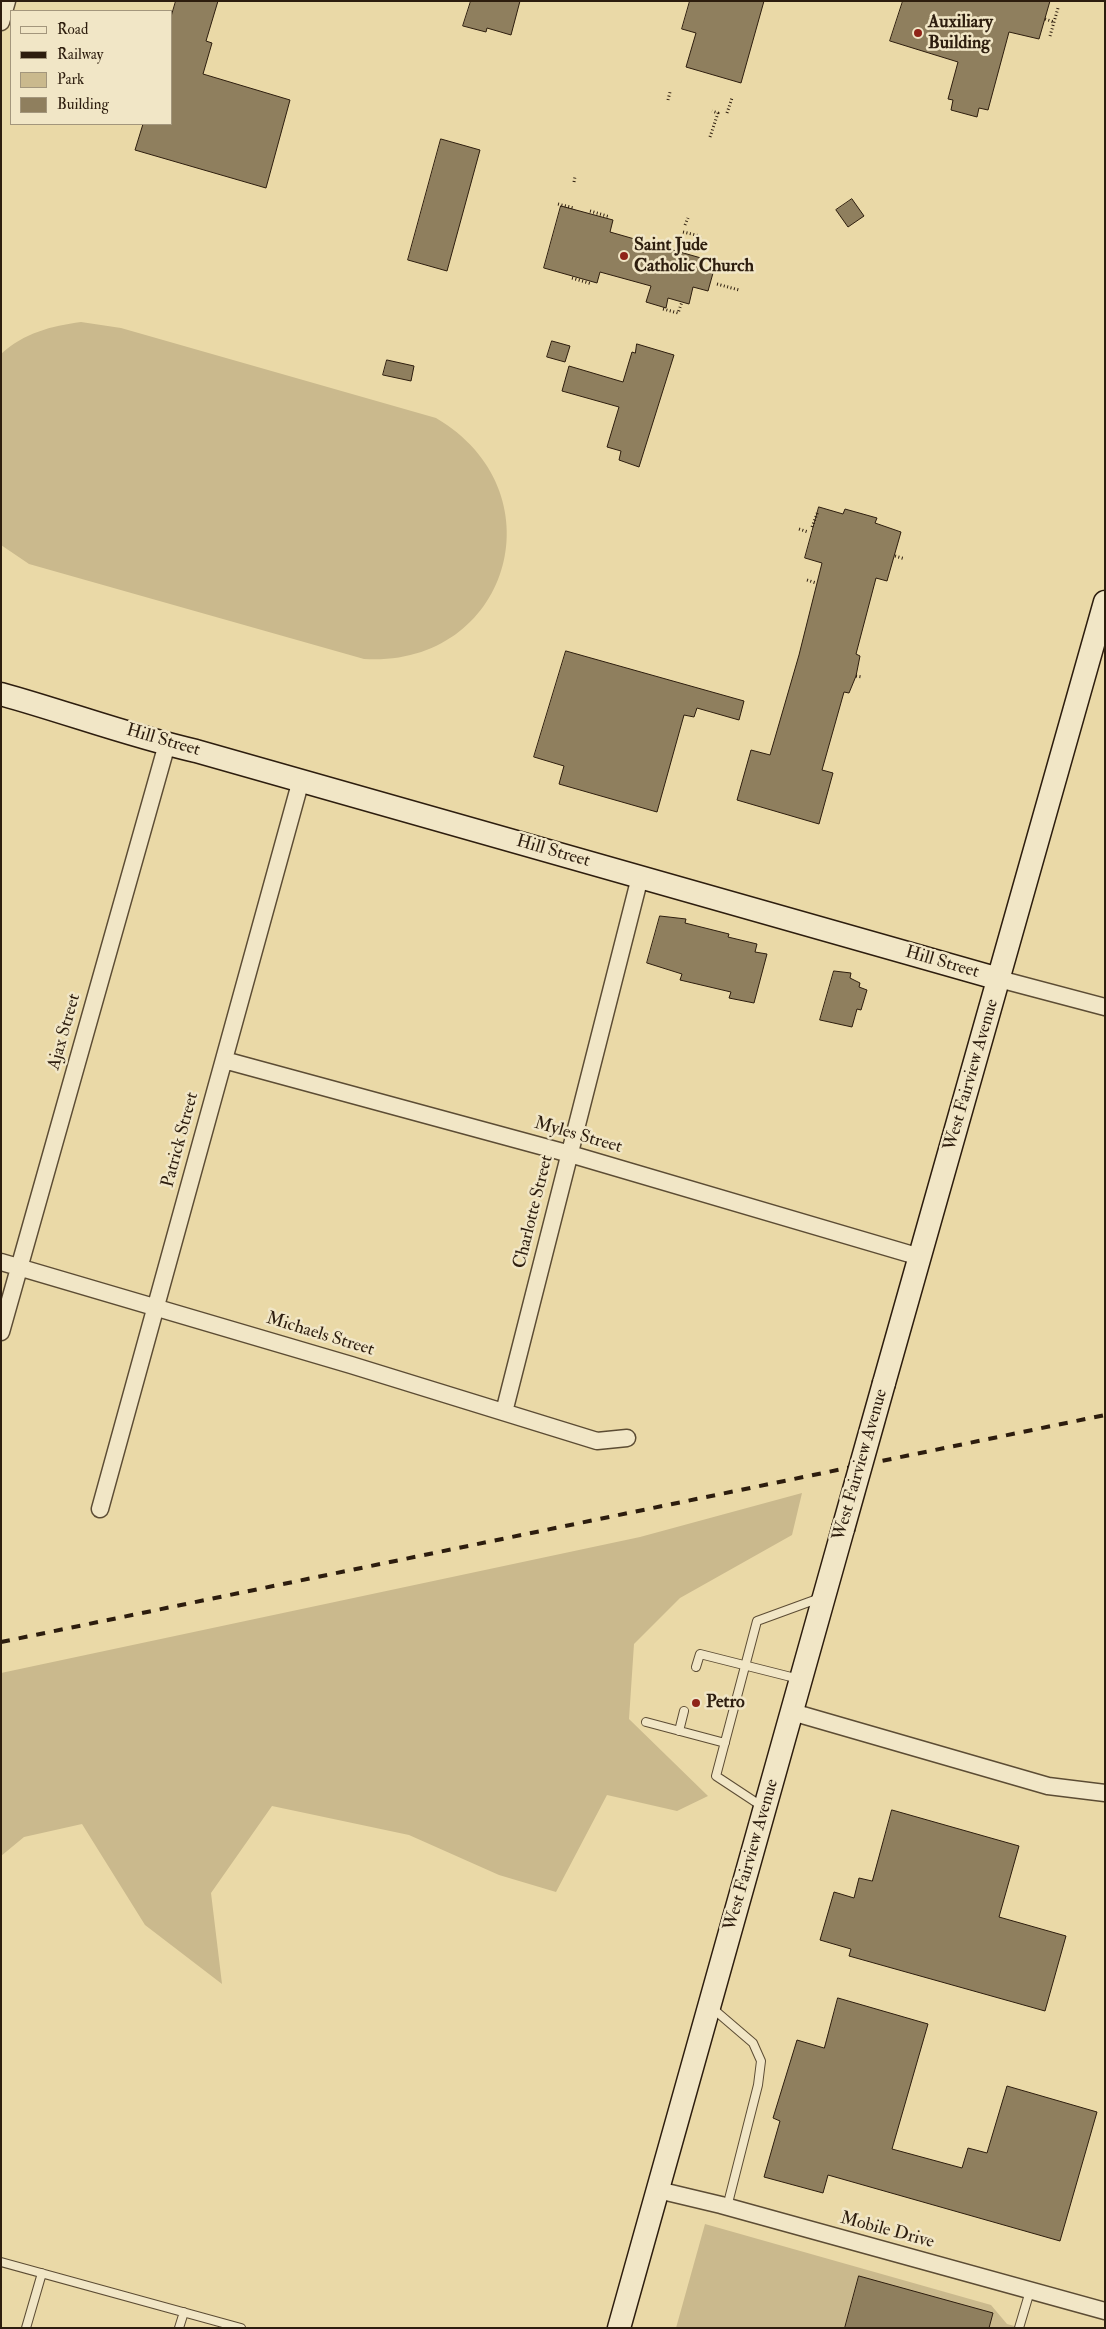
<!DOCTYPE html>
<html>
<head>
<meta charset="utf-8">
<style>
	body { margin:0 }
	#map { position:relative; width:1106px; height:2329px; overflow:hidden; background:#ead9a7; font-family:"IM FELL Double Pica",serif }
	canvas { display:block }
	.frame { position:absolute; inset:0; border:2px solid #2d1d0e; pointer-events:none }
	.legend { position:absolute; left:10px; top:10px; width:162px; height:115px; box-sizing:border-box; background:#f1e6c6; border:1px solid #a3967c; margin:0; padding:6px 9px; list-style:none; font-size:15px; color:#2d1d0e }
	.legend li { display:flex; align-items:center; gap:10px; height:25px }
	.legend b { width:25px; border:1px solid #a3967c }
</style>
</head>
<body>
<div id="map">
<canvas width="1106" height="2329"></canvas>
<div class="frame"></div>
<ul class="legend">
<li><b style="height:6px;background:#f1e6c6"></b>Road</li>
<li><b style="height:6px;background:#2d1d0e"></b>Railway</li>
<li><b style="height:14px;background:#cab98d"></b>Park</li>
<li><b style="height:14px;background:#8f7f5e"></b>Building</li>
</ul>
</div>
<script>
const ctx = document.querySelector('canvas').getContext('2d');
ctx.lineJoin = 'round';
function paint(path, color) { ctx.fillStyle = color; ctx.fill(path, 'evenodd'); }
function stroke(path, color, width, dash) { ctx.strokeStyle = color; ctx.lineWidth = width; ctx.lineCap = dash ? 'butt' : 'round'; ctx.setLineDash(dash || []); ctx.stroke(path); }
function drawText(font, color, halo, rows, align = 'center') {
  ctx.font = font + ' "IM FELL Double Pica",serif'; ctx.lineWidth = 5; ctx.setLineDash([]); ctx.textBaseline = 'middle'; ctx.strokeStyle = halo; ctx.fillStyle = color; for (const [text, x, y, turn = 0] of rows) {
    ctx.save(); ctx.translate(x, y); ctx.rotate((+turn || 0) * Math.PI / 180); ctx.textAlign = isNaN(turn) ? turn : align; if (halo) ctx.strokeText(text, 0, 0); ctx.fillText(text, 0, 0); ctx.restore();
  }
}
paint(new Path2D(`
	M81 322 121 328 436 418C562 492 509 668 364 659L29 564 1 545V354C24 333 51 326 81 322Z
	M802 1493 792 1535 680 1598 634 1644 629 1719 708 1796 677 1811 607 1795 556 1892 499 1875 409 1835 272 1806 211 1893 222 1984 145 1925 82 1824 24 1837 1 1856V1673L640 1537Z
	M705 2224 991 2305 1007 2324 1022 2328H676Z`), '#cab98d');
const building = new Path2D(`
	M176 1H218L206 41 212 43 203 74 290 100 266 188 135 150 143 124H171V17Z
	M471 1H520L511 35 487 28 486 32 463 26Z
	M690 1H764L741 83 686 67 696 33 682 29Z
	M903 1H1050L1039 39 1009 32 988 110 979 108 977 117 951 110 953 100 948 99 958 62 890 41Z
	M441 139 480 150 447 271 408 260Z
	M852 199 864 216 848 227 836 210Z
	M561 206 613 220 610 232 701 258 698 269 713 273 708 291 693 287 689 304 668 298 666 308 646 302 651 286 600 272 597 283 544 268Z
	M552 341 570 346 565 362 547 357Z
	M637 344 674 355 639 467 619 460 621 451 607 447 619 407 562 391 569 366 623 382 632 352 635 353Z
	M387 360 414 366 411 381 383 375Z
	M819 507 843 514 845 509 877 518 875 523 901 532 887 581 876 578 856 654 860 656 856 676 849 693 844 692 822 770 833 773 819 824 737 800 751 750 770 755 799 655 822 563 805 558Z
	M566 651 744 701 739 720 697 708 694 717 684 715 657 812 559 784 564 766 534 757Z
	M660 916 686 919 685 923 729 934 728 937 757 944 755 952 767 954 754 1003 729 998 731 992 680 980 682 974 647 963Z
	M834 971 851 973 850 978 860 983 859 987 867 990 861 1010 857 1009 852 1027 820 1020Z
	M892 1810 1019 1846 999 1917 1066 1936 1045 2011 849 1956 851 1949 820 1940 834 1892 854 1898 859 1878 872 1881Z
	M838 1998 928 2024 892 2149 962 2168 968 2148 987 2153 1007 2086 1097 2112 1060 2241 828 2175 823 2193 764 2177 780 2121 773 2118 797 2040 824 2048Z
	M859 2276 993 2313 989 2328H845Z`);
paint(building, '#8f7f5e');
stroke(building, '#2d1d0e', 1);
const lane = new Path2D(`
	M696 1667 700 1654 799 1679
	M646 1722 725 1743
	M679 1731 684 1711
	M763 1807 716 1776 757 1621 820 1598
	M711 2007 753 2043 761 2061 758 2085 727 2207
	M1 2262 241 2328
	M26 2328 42 2273
	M179 2328 184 2312
	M1019 2328 1030 2291`);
const street = new Path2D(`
	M1 22 7 1
	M999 979 1105 1007
	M224 1060 570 1154 920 1257
	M1 1262 351 1365 597 1441 627 1438
	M1 1332 167 744
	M504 1412 640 877
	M100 1509 301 780
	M792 1712 1048 1786 1105 1793
	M658 2190 721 2205 1105 2311`);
const secondary = new Path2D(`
	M1 694C66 712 130 736 196 751L999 979
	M884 1383 1105 602
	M619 2328 843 1529`);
stroke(lane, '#5c4c34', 10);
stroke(street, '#5c4c34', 19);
stroke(secondary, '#2d1d0e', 25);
stroke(new Path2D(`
	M1045 19 1054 22
	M1050 36 1058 8
	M668 100 670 92
	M727 113 732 98
	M710 137 718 113 712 111
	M574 182 575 177
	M558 204 574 208
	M590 211 610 217
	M685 225 688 218
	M683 232 700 236 696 250
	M572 278 592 284
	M717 284 739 290
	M663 309 678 313 682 302
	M812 527 818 511
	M799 529 808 532
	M895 556 905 559
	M807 580 816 583
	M856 676 862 677`), '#2d1d0e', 3, [1, 2.5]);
stroke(lane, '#f1e6c6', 8);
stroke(street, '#f1e6c6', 16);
stroke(secondary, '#f1e6c6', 22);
stroke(new Path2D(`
	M1 1642 1105 1415`), '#2d1d0e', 4, [9, 9]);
const secondaryBridge = new Path2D(`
	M843 1529 884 1383`);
stroke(secondaryBridge, '#2d1d0e', 25, []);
stroke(secondaryBridge, '#f1e6c6', 22);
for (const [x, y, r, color] of [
	[918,33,5,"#8f2418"],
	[624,256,5,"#8f2418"],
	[696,1703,5,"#8f2418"]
]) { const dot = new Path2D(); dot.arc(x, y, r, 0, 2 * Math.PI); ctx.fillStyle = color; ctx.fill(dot); stroke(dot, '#f1e6c6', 2); }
drawText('bold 18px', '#2d1d0e', '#f1e6c6', [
	["Auxiliary",928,23],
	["Building",928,44],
	["Saint Jude",634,246],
	["Catholic Church",634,267],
	["Petro",706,1703]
], 'left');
drawText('18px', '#2d1d0e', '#f1e6c6', [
	["Hill Street",163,741,16],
	["Hill Street",553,852,16],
	["Hill Street",942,963,16],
	["Ajax Street",65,1032,-74],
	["West Fairview Avenue",972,1075,-74],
	["Myles Street",578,1136,16],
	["Patrick Street",181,1140,-75],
	["Charlotte Street",534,1212,-76],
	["Michaels Street",320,1335,17],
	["West Fairview Avenue",861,1465,-74],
	["West Fairview Avenue",752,1855,-74],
	["Mobile Drive",887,2231,15]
]);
</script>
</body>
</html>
